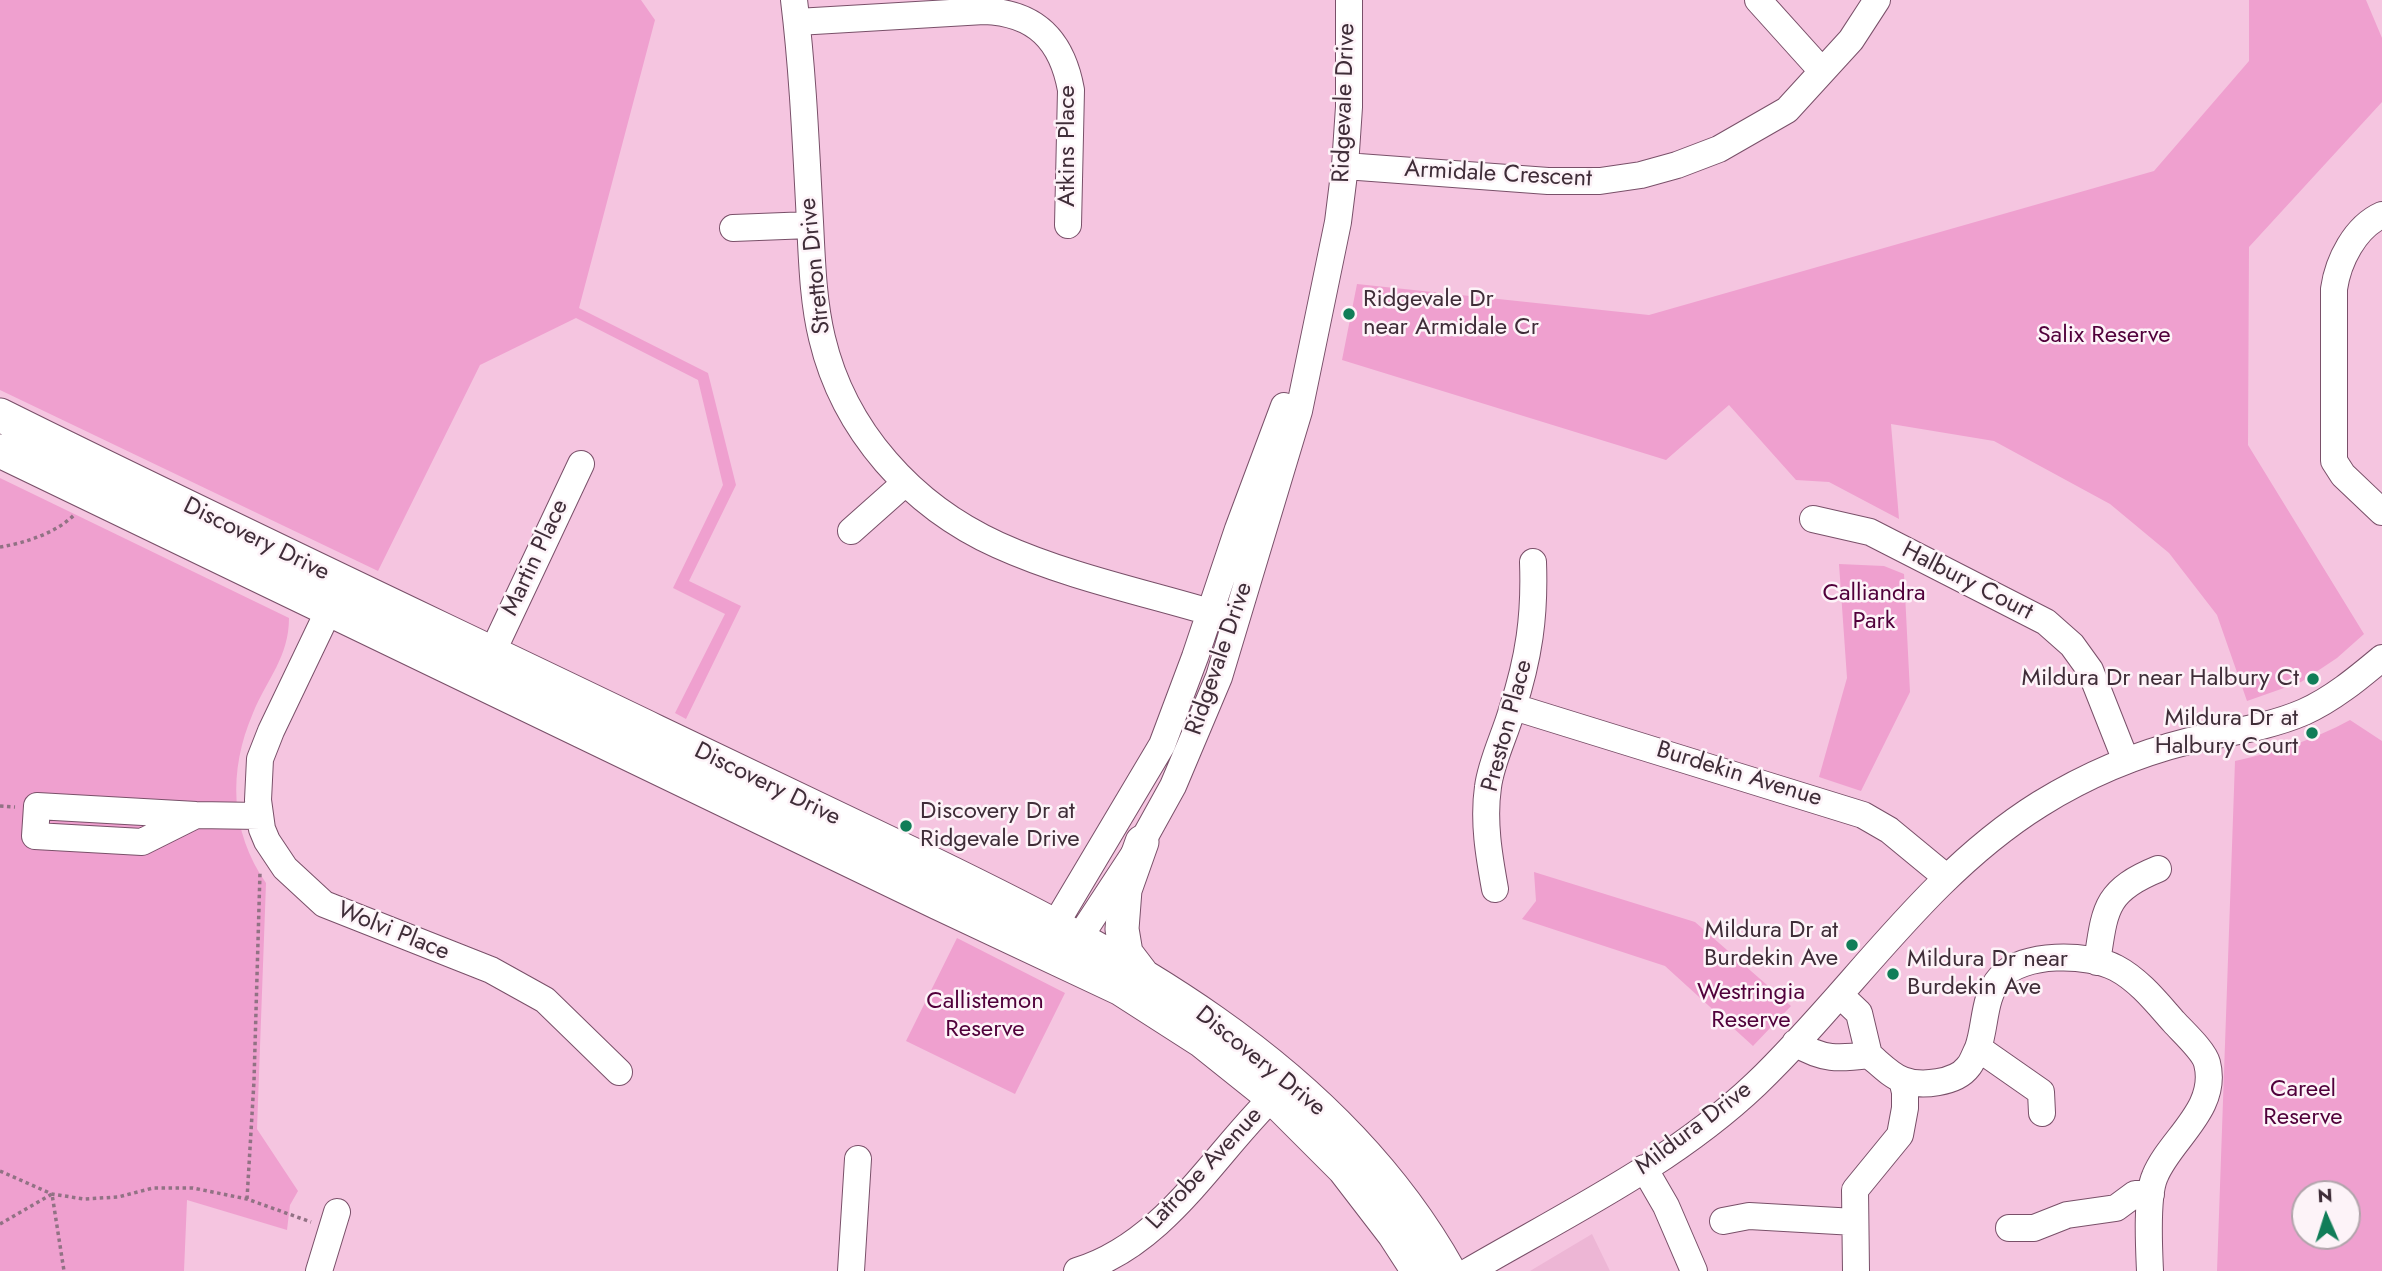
<!DOCTYPE html>
<html>
<head>
<meta charset="utf-8">
<style>
	body { margin:0 }
	#map { position:relative; width:2382px; height:1271px; overflow:hidden; background:#f5c5e0; font-family:Jost,sans-serif }
	canvas { display:block }
	.north { position:absolute; left:2291px; top:1180px; width:70px; height:70px; box-sizing:border-box; background:#fdf3f8; border:2px solid #b1a4ab; border-radius:50%; rotate:357deg; font-size:19px; font-weight:700; line-height:28px; text-align:center; color:#3f2d38 }
	.north::after { content:''; display:block; margin:auto; width:24px; height:32px; background:#117d58; clip-path:polygon(50% 0,100% 100%,50% 72%,0 100%) }
</style>
</head>
<body>
<div id="map">
<canvas width="2382" height="1271"></canvas>
<div class="north">N</div>
</div>
<script>
const ctx = document.querySelector('canvas').getContext('2d');
ctx.lineJoin = 'round';
function paint(path, color) { ctx.fillStyle = color; ctx.fill(path, 'evenodd'); }
function stroke(path, color, width, dash) { ctx.strokeStyle = color; ctx.lineWidth = width; ctx.lineCap = dash ? 'butt' : 'round'; ctx.setLineDash(dash || []); ctx.stroke(path); }
function drawText(font, color, halo, rows, align = 'center') {
  ctx.font = font + ' Jost,sans-serif'; ctx.lineWidth = 5; ctx.setLineDash([]); ctx.textBaseline = 'middle'; ctx.strokeStyle = halo; ctx.fillStyle = color; for (const [text, x, y, turn = 0] of rows) {
    ctx.save(); ctx.translate(x, y); ctx.rotate((+turn || 0) * Math.PI / 180); ctx.textAlign = isNaN(turn) ? turn : align; if (halo) ctx.strokeText(text, 0, 0); ctx.fillText(text, 0, 0); ctx.restore();
  }
}
paint(new Path2D(`
	M1592 1234 1610 1271H1530Z`), '#edb6d5');
paint(new Path2D(`
	M0 0H641L655 20 579 308 708 373 736 485 689 581 741 606 686 719 675 713 725 614 673 588 723 485 698 380 576 318 480 365 378 571 0 390Z
	M2249 0H2366L2382 38V102L2249 247 2248 445 2364 634 2337 658 2301 682 2247 701 2217 615 2169 553 2110 504 1994 441 1891 424 1899 519 1829 482 1796 480 1729 405 1666 460 1342 360 1357 284 1649 315 2154 171 2249 61Z
	M0 478 289 618C289 657 267 679 253 713 228 771 230 831 266 883L257 1129 298 1191 290 1205 287 1230 187 1200 184 1271H0Z
	M1839 564 1884 566 1904 574 1910 692 1861 791 1819 777 1847 678Z
	M2350 720 2382 741V1271H2217L2235 761C2276 752 2313 740 2350 720ZM2305 1194H2347V1236H2305Z
	M1534 872 1695 922 1791 1006 1753 1046 1665 966 1522 919 1536 901Z
	M957 938 1065 993 1015 1094 906 1041Z`), '#efa0cf');
const minor = new Path2D(`
	M794 0C803 73 806 148 810 222 812 261 813 301 822 338 844 431 912 506 998 545 1073 579 1157 595 1236 620
	M1758 0 1822 71
	M797 22 984 11C1036 13 1062 40 1071 90L1068 225
	M1345 166 1548 181H1600L1641 175 1677 165 1719 149 1787 110 1851 40 1877 0
	M2382 215C2355 227 2338 261 2334 289V461L2343 475 2382 512
	M733 228 810 225
	M1813 519 1870 532 2046 622 2072 645 2090 670 2126 761
	M851 531 905 483
	M338 591 271 731 260 759 258 800 262 829 267 841 285 868 324 904 491 970 545 1000 619 1072
	M492 653 581 464
	M1514 707 1863 815 1889 830 1946 877
	M196 815 142 842 35 836 37 806 196 815 260 816
	M1495 889C1489 856 1483 821 1488 787 1491 762 1505 735 1512 710 1529 658 1535 616 1533 562
	M1046 940 1162 745 1195 657 1238 529 1284 406
	M1071 956 1079 938 1142 842 1173 786 1219 677 1299 411 1338 222 1345 166 1349 107V0
	M2097 962C2105 910 2104 891 2158 869
	M1840 995 1859 1013 1869 1055
	M1795 1043C1823 1060 1838 1059 1869 1055 1879 1063 1891 1076 1903 1080 1921 1087 1956 1083 1968 1067 1972 1063 1975 1054 1978 1048 1986 1026 1983 997 2000 978 2022 952 2088 953 2116 968 2139 980 2157 1003 2174 1022 2183 1032 2204 1051 2207 1063 2219 1109 2170 1139 2155 1176 2146 1196 2149 1248 2150 1271
	M1978 1048 2041 1092 2042 1113
	M1644 1168 1666 1206 1694 1271
	M1723 1221 1749 1216 1855 1222
	M2009 1228H2034L2067 1215 2116 1208 2135 1194H2151
	M319 1271 337 1212
	M851 1271 858 1159
	M1077 1271C1169 1243 1217 1147 1284 1086
	M1469 1271C1567 1214 1674 1162 1756 1084 1852 992 1926 875 2040 804 2085 776 2137 754 2189 741 2228 732 2267 728 2304 712 2333 699 2358 678 2382 658
	M1856 1271 1855 1190 1900 1135 1905 1108V1092L1902 1080`);
const major = new Path2D(`
	M0 415C217 523 437 626 655 731 740 772 825 813 910 853 1116 952 1333 1064 1449 1271
	M0 451 938 903 1121 989 1202 1041 1272 1097 1344 1169 1394 1234 1418 1271
	M1142 974 1126 953 1122 929 1125 890 1142 842`);
stroke(minor, '#795069', 28);
stroke(major, '#795069', 35);
stroke(new Path2D(`
	M0 547C25 543 56 533 74 515
	M0 806 15 807
	M0 1171 52 1194 84 1199 118 1197 153 1188H193L247 1199 311 1222
	M247 1199 254 1081 260 872
	M0 1224 52 1194 64 1271`), '#917284', 3.5, [3.5, 3.5]);
stroke(minor, '#fff', 26);
stroke(major, '#fff', 33);
for (const [x, y, r, color] of [
	[1349,314,7,"#117d58"],
	[2313,679,7,"#117d58"],
	[2312,733,7,"#117d58"],
	[906,826,7,"#117d58"],
	[1852,945,7,"#117d58"],
	[1893,974,7,"#117d58"]
]) { const dot = new Path2D(); dot.arc(x, y, r, 0, 2 * Math.PI); ctx.fillStyle = color; ctx.fill(dot); stroke(dot, '#fdf3f8', 2.5); }
drawText('24px', '#3f2d38', '#fdf3f8', [
	["Ridgevale Drive",1345,103,-88],
	["Atkins Place",1068,146,-90],
	["Armidale Crescent",1498,175,3],
	["Stretton Drive",816,266,-96],
	["Discovery Drive",256,540,26],
	["Martin Place",536,558,-65],
	["Halbury Court",1967,582,27],
	["Ridgevale Drive",1220,659,-71],
	["Preston Place",1508,726,-75],
	["Burdekin Avenue",1739,775,17],
	["Discovery Drive",767,785,26],
	["Wolvi Place",393,932,22],
	["Discovery Drive",1260,1062,39],
	["Mildura Drive",1694,1129,-37],
	["Latrobe Avenue",1205,1169,-47]
]);
drawText('24px', '#3f2d38', '#fdf3f8', [
	["Ridgevale Dr",1363,300],
	["near Armidale Cr",1363,328],
	["Mildura Dr near Halbury Ct",2299,679,"right"],
	["Mildura Dr at",2298,719,"right"],
	["Halbury Court",2298,747,"right"],
	["Discovery Dr at",920,812],
	["Ridgevale Drive",920,840],
	["Mildura Dr at",1838,931,"right"],
	["Burdekin Ave",1838,959,"right"],
	["Mildura Dr near",1907,960],
	["Burdekin Ave",1907,988]
], 'left');
drawText('24px', '#51003b', '#fdf3f8', [
	["Salix Reserve",2104,336],
	["Calliandra",1874,594],
	["Park",1874,622],
	["Westringia",1751,993],
	["Reserve",1751,1021],
	["Callistemon",985,1002],
	["Reserve",985,1030],
	["Careel",2303,1090],
	["Reserve",2303,1118]
]);
</script>
</body>
</html>
